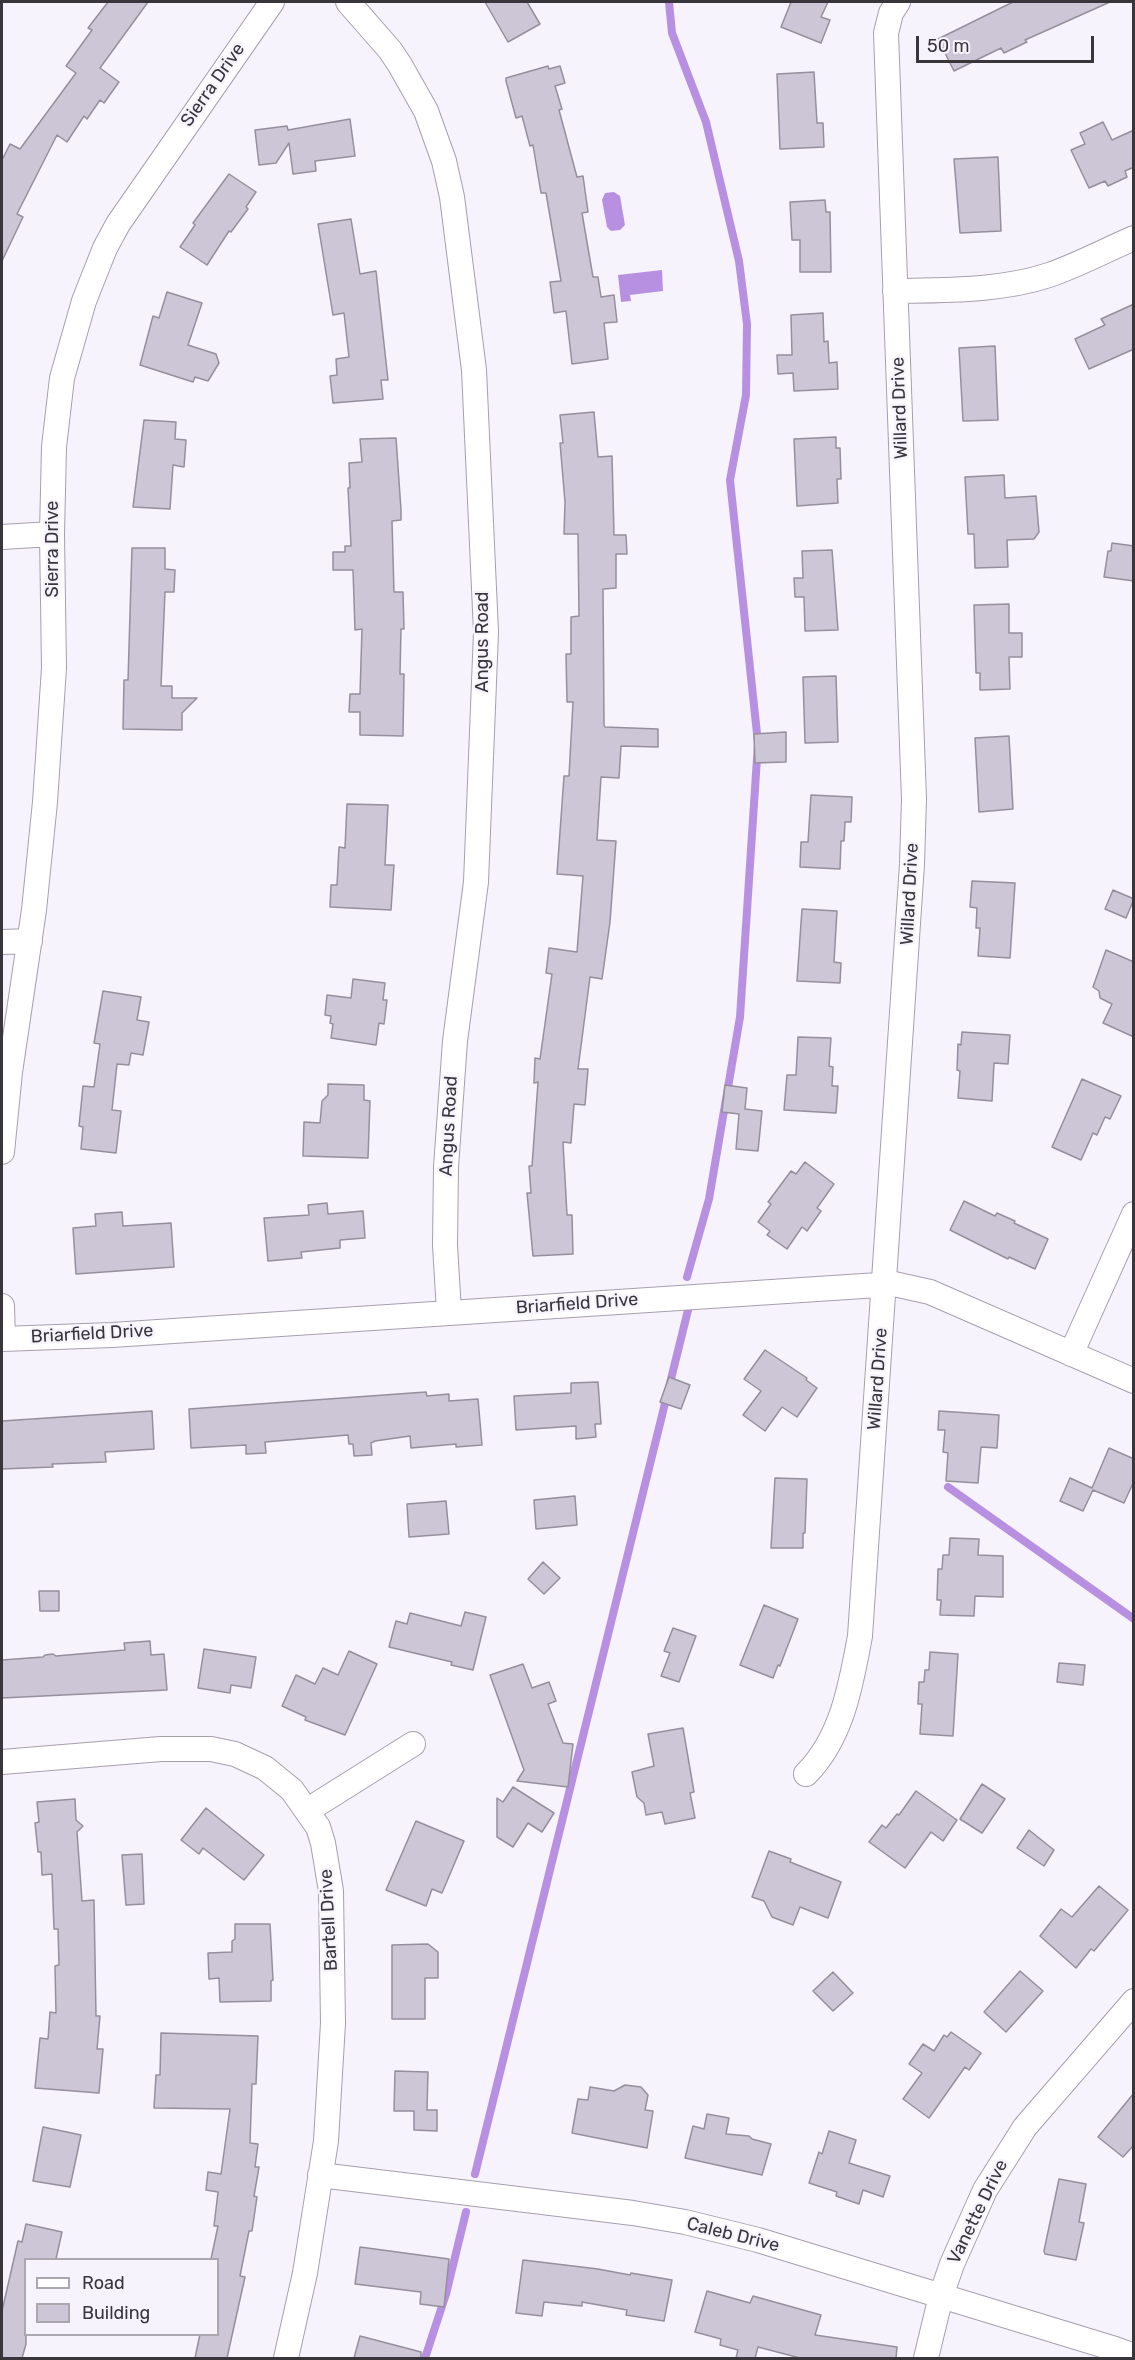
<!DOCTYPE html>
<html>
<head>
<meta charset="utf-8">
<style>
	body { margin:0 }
	#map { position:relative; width:1135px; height:2360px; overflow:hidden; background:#f7f3fd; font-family:Rubik,sans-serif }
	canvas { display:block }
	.frame { position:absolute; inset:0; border:3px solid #38353b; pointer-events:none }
	.legend { position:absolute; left:24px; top:2258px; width:195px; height:78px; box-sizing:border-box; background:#f7f3fd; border:2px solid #aba7af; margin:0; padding:8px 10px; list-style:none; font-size:18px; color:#38353b }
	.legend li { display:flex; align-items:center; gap:12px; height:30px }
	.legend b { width:30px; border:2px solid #aba7af }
	.scale { position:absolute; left:916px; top:36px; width:178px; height:27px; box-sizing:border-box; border:3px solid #38353b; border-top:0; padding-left:8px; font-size:18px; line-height:21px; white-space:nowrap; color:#38353b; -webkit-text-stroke:4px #f7f3fd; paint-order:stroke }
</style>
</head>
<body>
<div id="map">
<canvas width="1135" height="2360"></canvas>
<div class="frame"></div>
<ul class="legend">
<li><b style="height:8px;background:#fff"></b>Road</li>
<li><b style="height:16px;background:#cdc6d6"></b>Building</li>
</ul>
<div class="scale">50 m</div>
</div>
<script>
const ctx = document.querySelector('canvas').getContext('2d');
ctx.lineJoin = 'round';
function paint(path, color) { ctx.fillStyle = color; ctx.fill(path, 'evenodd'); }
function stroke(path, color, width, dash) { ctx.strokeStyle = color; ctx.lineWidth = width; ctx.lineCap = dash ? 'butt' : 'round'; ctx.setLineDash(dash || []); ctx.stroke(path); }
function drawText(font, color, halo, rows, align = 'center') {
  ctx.font = font + ' Rubik,sans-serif'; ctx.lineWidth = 4.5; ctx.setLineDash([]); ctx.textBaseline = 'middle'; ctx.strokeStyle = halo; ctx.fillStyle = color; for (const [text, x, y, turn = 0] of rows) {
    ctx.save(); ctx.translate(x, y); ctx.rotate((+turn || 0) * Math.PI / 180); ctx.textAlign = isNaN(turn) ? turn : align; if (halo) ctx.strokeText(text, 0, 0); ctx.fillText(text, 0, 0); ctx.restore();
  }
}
paint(new Path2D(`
	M614 192 620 196 625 225 620 230 611 231 607 227 602 200 605 193Z
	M662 270 663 291 630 295 631 301 621 302 618 275Z`), '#b890e2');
stroke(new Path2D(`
	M669 2 672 33 706 122 739 261 747 324 746 395 730 480 758 743 740 1017 709 1199 687 1277
	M948 1487 1134 1619
	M475 2174 689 1306
	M425 2358 446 2294 466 2212`), '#b890e2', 8);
const building = new Path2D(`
	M108 2H148L100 68 119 82 104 103 100 100 87 119 84 116 67 142 57 135 17 214 23 217 2 261V160L10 144 20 149 76 73 66 66 92 30 88 28Z
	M485 2H527L540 24 508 42Z
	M791 2H828L821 17 830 20 821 43 781 27Z
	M1013 2H1110L1025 40 1027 42 1004 53 1001 48 954 71 938 39Z
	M548 66 549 69 560 66 565 83 555 86 562 109 559 110 577 177 583 176 588 212 582 213 593 277H598L601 297 614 295 617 322 604 323 608 359 572 364 566 311 554 313 550 282 561 281 546 193H541L533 145 530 146 522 116 516 118 506 81V78Z
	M814 72 817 123H823L824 147 780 149 777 74Z
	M350 119 355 156 315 161 316 171 293 174 289 143 276 163 259 165 255 130 287 126 288 130Z
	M1103 122 1112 140 1134 130V167L1125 171 1127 177 1108 186 1105 181 1089 188 1071 150 1085 144 1080 133Z
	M998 157 1001 231 960 233 954 159Z
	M229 174 256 192 246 207 248 209 231 232 229 231 207 265 180 247 195 225 193 223Z
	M825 200 826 212H830L831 272H800V240H792L790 202Z
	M351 219 360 274 376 271 388 380H381L383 399 333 403 330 376 337 375 336 359 349 357 344 313 333 315 318 224Z
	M167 292 202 303 188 345 216 354 219 363 208 381 195 377 193 382 140 365 153 316 159 318Z
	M1134 304V349L1089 369 1075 339 1105 325 1101 319Z
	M823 313 824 342 828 341 829 363 837 362 838 389 794 391 793 373 778 374 777 355H792L791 315Z
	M995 346 998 420 963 421 959 348Z
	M594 412 598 457 612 456 614 535H626L627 554H616V588L603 589 604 725 605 727 658 729V747L621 746 619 778 601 777 597 840 616 841 610 922 602 979 590 977 578 1069H588L585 1105 574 1104 571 1143 563 1142 567 1215H572L573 1254 533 1256 527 1193H531L529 1166H532L538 1082 534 1083 535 1058 540 1059 552 974 546 973 549 948 577 952 583 876 557 874 564 776H569L573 702H567L566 654H571V617L579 616 578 534H564L565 502 560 443H563L560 415Z
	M144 420 176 422 175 439 186 440 184 467 173 465 170 509 133 507Z
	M836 437V448H840L841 479H837L838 503 797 506 794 439Z
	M396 438 401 510V520L392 521 394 592H403L404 629H401L400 674H404L403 736 360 735V712H349L350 694H360L362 629 355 630 353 570H333V552H345V546H351L348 488H350L349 463 362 462 360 439Z
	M1004 475 1005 498 1036 496 1039 532 1034 539 1007 540 1008 567 975 568 974 534H968L965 477Z
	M1112 543 1134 546V581L1104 577 1108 551H1111Z
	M132 548H165V569L175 570 174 592H165L161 686H172V698H197L182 713V730L123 729 124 680H128Z
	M832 550 838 630 805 631 804 597H795L794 578H803L802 551Z
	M1009 604V633H1022V657H1009L1010 689 980 690V673H976L974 605Z
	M836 676 838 742 805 743 803 677Z
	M786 732V762L755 763 754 734Z
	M1009 736 1013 809 979 812 975 738Z
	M811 795 852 797 851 822H845L844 841H841L840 869 800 867 801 842H808Z
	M347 804 388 805 385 865H394L391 910 330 907 331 885H337L339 847 345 848Z
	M972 881 1015 883 1010 958 978 956 980 928H976L977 908 970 907Z
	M1113 890 1134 899 1126 918 1105 909Z
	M802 909 837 911 834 962 841 963 840 983 797 981Z
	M1106 950 1134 962V1037L1103 1023 1112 1004 1100 998 1099 991 1093 987Z
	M353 979 385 983 383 1000H387L384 1024 379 1023 376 1045 331 1038 333 1024 330 1023 331 1016 325 1015 327 995 351 998Z
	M103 991 141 997 137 1020 149 1022 143 1055 131 1053 129 1065 117 1064 112 1110 121 1111 116 1153 81 1149 83 1127 79 1126 83 1086 94 1087 100 1044 94 1043Z
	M962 1032 1010 1035 1008 1064 994 1063 992 1101 958 1098 960 1071 957 1070 958 1044 961 1045Z
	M798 1037 831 1038 829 1066 833 1067 832 1086H838L836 1113 784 1110 787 1075H796Z
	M1082 1079 1121 1096 1110 1119 1105 1117 1097 1135 1093 1133 1081 1160 1052 1147Z
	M328 1084 364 1085V1100L370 1101 368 1158 303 1156 304 1122 320 1123 322 1101 328 1095Z
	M725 1085 747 1088 745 1109 762 1111 758 1151 736 1149 739 1114 722 1112Z
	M805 1162 834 1184 817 1208 821 1211 807 1231 802 1227 787 1249 767 1235 770 1231 758 1222 771 1204 768 1202 791 1171 796 1174Z
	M964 1201 995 1216 997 1213 1015 1221 1014 1223 1048 1239 1035 1269 1009 1257 1008 1259 950 1230Z
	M327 1203 328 1214 363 1211 365 1238 340 1240V1248L301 1252 302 1258 268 1261 264 1218 309 1215 308 1205Z
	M122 1212 123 1226 171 1223 174 1267 76 1274 73 1228 96 1226 95 1214Z
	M765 1350 807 1378 806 1380 817 1388 797 1417 782 1407 765 1431 743 1415 761 1391 744 1379Z
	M669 1377 690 1385 681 1409 660 1402Z
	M598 1382 601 1424H595L596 1437 576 1439V1426L516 1430 514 1396 571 1393V1383Z
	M426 1392 427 1396 449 1394V1401L478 1399 482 1445 456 1447V1444L411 1448 410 1436 375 1441 371 1443 372 1455 354 1456 353 1444H349L348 1435 265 1442 266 1453 246 1454V1445L191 1448 189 1409Z
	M152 1411 154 1449 105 1452 106 1462 52 1464 53 1467 2 1469V1421Z
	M939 1411 999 1415 997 1448 981 1447 978 1483 946 1481 948 1453 943 1452 945 1430H938Z
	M1109 1448 1134 1459V1481L1124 1503 1093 1490 1083 1511 1060 1501 1070 1478 1092 1488Z
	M775 1478 807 1479 805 1533H803V1548H771Z
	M575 1496 577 1525 536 1529 534 1500Z
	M446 1501 449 1534 409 1537 407 1504Z
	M950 1538 979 1539 978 1555 1003 1556V1597L975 1596 974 1616 940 1615 941 1600H937L938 1569H942L943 1555H949Z
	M543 1562 560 1578 544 1594 528 1579Z
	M39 1591H59V1611H40Z
	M764 1605 798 1619 780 1666 778 1665 773 1678 740 1665Z
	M465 1612 486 1617 473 1670 451 1665 452 1662 389 1647 396 1621 407 1624 410 1613 461 1626Z
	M673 1628 696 1636 679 1682 661 1676 670 1653 664 1651Z
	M150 1641 151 1655 164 1654 167 1690 2 1698V1660L43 1657 45 1655 53 1654 56 1656 125 1650 124 1643Z
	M204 1649 256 1657 251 1688 231 1685 230 1693 198 1688Z
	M349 1651 377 1664 345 1735 305 1720 306 1717 282 1706 296 1675 315 1684 323 1668 338 1675Z
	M930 1652 958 1654 953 1736 920 1734 922 1704H918L919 1682H924L925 1670H929Z
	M1059 1663 1085 1665 1083 1685 1057 1682Z
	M523 1664 532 1688 549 1682 556 1701 548 1704 563 1743 573 1744 568 1787 517 1781 524 1770 490 1675Z
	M683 1728 694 1792 690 1793 695 1818 665 1824 662 1812 646 1815 644 1803 637 1797 632 1772 654 1766 648 1734Z
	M982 1784 1005 1799 982 1833 960 1819Z
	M513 1787 554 1813 542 1832 528 1823 513 1847 497 1837V1798L503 1802Z
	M916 1791 957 1820 943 1841 931 1832 905 1868 869 1842 882 1825 886 1828 897 1814 899 1815Z
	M75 1799 76 1820 83 1826 77 1832 82 1901 94 1900 96 2016H100L97 2049H103L99 2093 35 2088 40 2038 48 2039 50 2012 56 2013 55 1966 59 1965 58 1929H54L52 1874 42 1875 41 1852H38L35 1823 39 1822 37 1802Z
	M206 1808 264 1855 244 1880 203 1848 199 1854 181 1840Z
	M416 1821 464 1841 442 1893 432 1889 426 1906 386 1890Z
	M1029 1830 1054 1850 1044 1866 1017 1848Z
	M769 1851 791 1859 790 1862 841 1882 828 1918 800 1907 793 1925 772 1917 764 1901 752 1897Z
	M142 1854 144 1904 126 1905 122 1855Z
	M1099 1886 1128 1910 1094 1951 1091 1949 1076 1968 1040 1936 1061 1909 1072 1917Z
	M235 1924H270L273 1980 271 1981V2001L220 2002 219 1978 209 1979 208 1953 232 1952V1941L235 1939Z
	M428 1944 438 1952V1978H425V2019H392V1945Z
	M1020 1971 1043 1991 1006 2032 984 2012Z
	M833 1972 853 1993 833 2011 813 1991Z
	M951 2032 981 2053 969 2070 965 2067 929 2118 903 2099 922 2073 909 2064 923 2044 934 2051 944 2035 947 2037Z
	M161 2033 258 2036 256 2084H252L250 2143 258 2144 255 2167H259L254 2196 257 2197 252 2231H249L240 2276 245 2277 227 2358H195L200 2334H218V2259H211L218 2226H214L218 2192 206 2190 208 2172 221 2174 230 2109 154 2108 156 2075H160Z
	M395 2071 428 2072 427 2110H437V2131L414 2130V2111H394Z
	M625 2085 641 2087 648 2095 645 2110 653 2111 647 2148 572 2133 578 2099 588 2100 590 2087 614 2091Z
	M1134 2093V2145L1123 2157 1098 2137Z
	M707 2114 729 2118 726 2134 749 2136 752 2139 771 2144 762 2175 685 2158 693 2126 704 2129Z
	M43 2127 81 2135 70 2187 33 2181Z
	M829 2131 856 2140 849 2163 890 2176 883 2197 863 2190 859 2204 836 2196 837 2192 809 2183 819 2152 822 2154Z
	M1059 2179 1086 2184 1079 2222 1084 2223 1076 2260 1045 2254 1044 2251Z
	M26 2224 62 2232 56 2259H25L26 2344 22 2358H2V2311L18 2241 22 2242Z
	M360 2247 449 2259 444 2307 420 2304 421 2292 355 2284Z
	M523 2260 598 2269 630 2275 631 2273 672 2280 664 2321 626 2315 627 2310 582 2302V2306L544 2302 542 2316 516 2313Z
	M707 2291 750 2303 753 2296 821 2315 815 2335 897 2347 896 2358H800L758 2347 755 2358H736L738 2350 720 2345 721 2339 695 2332Z
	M360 2336 421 2352V2358H354Z`);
paint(building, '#cdc6d6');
stroke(building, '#958f9d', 1.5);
const minor = new Path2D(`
	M348 2 390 50 400 65 426 111 444 161 452 197 474 370 486 632 476 882 455 1041 446 1167 445 1245 449 1312
	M895 291C945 290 1001 291 1049 275 1078 265 1106 250 1134 238
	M2 537 52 534
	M2 942 30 941
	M2 1152 10 1072 34 910 45 802 54 668 52 534 54 447 62 378 84 301 105 248 118 224 272 2
	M2 1306 3 1339
	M2 1339 112 1335 894 1284 930 1292 1134 1381
	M1071 1354 1134 1214
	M2 1762 161 1749H211L235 1754 265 1768 292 1790 318 1827 323 1843 331 1891 333 2023 326 2141 305 2273 286 2358
	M806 1774C842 1738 851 1685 860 1636L912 864 914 799 886 33 891 13 898 2
	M308 1810 413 1744
	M320 2175 633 2213 685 2222 758 2240 1115 2349 1134 2356
	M926 2358 941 2296 952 2264 985 2190 1025 2127 1134 2001`);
stroke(minor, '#a69fae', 26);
stroke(minor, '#fff', 24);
drawText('18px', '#38353b', '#f7f3fd', [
	["Sierra Drive",213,85,-55],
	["Willard Drive",900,408,-92],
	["Sierra Drive",53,549,-90],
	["Angus Road",483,642,-90],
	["Willard Drive",910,894,-87],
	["Angus Road",449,1126,-87],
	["Briarfield Drive",577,1304,-4],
	["Briarfield Drive",92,1334,-3],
	["Willard Drive",878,1379,-86],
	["Bartell Drive",329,1920,-93],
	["Vanette Drive",978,2212,-64],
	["Caleb Drive",733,2235,14]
]);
</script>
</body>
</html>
